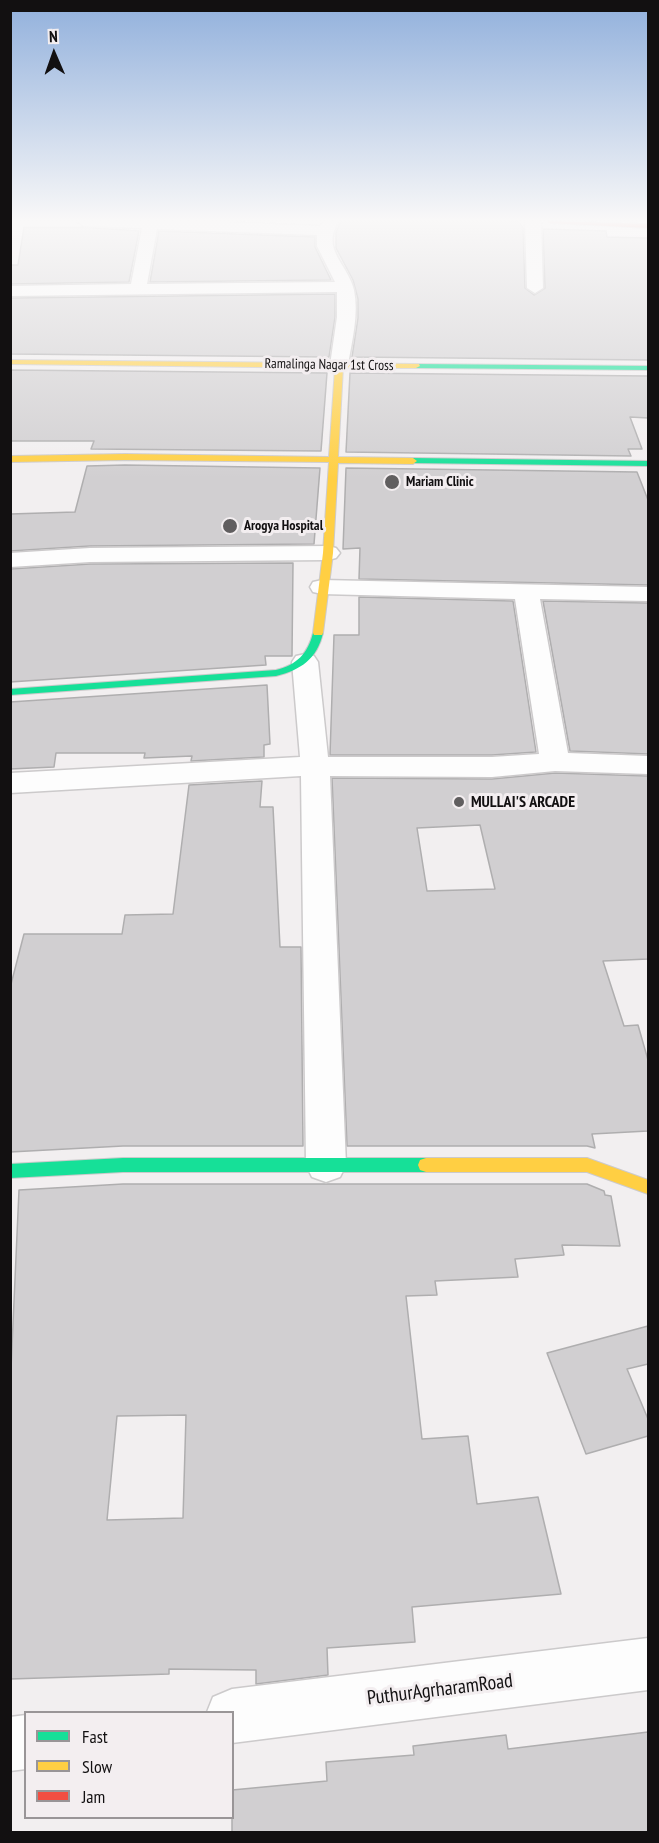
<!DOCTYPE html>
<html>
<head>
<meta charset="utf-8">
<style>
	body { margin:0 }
	#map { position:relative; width:659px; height:1843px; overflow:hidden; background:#f2eff0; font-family:"PT Sans Narrow",sans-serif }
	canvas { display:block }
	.frame { position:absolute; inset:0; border:12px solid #121011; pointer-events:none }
	.legend { position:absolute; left:24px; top:1711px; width:210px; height:108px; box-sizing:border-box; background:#f3eef0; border:2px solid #999597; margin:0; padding:8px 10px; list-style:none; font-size:18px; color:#121011 }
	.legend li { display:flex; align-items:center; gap:12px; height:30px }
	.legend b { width:30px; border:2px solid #999597 }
	.north { position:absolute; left:24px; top:24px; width:60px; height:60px; -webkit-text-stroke:4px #f3eef0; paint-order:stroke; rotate:358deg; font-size:16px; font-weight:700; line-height:24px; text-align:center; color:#121011 }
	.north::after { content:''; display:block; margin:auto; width:21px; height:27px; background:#121011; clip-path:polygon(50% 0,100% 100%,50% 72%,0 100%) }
</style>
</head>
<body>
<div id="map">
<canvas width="659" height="1843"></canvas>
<div class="frame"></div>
<ul class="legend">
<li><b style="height:8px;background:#16e098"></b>Fast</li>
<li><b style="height:8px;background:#ffcf43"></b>Slow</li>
<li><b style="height:8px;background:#f24e42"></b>Jam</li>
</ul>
<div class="north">N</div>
</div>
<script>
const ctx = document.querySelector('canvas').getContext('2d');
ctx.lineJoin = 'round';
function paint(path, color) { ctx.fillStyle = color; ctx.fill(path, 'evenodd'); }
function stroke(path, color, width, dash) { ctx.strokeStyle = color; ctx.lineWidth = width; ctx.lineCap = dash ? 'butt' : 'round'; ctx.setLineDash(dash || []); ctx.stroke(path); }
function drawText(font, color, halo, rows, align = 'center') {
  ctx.font = font + ' "PT Sans Narrow",sans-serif'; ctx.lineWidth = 6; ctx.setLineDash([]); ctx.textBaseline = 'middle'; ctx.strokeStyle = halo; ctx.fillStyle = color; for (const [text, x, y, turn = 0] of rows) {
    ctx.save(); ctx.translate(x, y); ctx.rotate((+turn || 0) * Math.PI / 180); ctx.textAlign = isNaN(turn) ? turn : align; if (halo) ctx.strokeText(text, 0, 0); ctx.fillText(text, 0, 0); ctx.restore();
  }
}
const building = new Path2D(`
	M341 221 519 222 523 228 525 288 534 295 545 288 543 229 606 231 607 237 648 238V360L352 357 358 318V299L353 280 336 248V232Z
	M24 227H81L139 231 129 282 10 284V265H18Z
	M159 231 315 237V247L331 280 150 282Z
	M335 294V317L329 357 10 354V298Z
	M10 370 327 373 321 451 91 449 94 441H10Z
	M350 373 648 376V418L630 417 642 449H628L631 456 346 452Z
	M125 465 320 468 314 544 90 546 10 551V514L75 512 87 466Z
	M346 468 637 472 648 500V585L359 579 360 548 343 549Z
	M293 563 292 656H265L266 665 10 682V569L90 564Z
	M359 597 513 601 536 752 492 755H330L334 635H359Z
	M543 601 648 603V754L570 751Z
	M267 685 270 744 264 745V757L191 761 192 756 144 758 145 753H56L54 767 10 769V702Z
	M555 773 648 776V959L603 961 624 1026 638 1025 648 1060V1131L592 1134 595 1148 587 1146H347L332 778 492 779ZM480 825 495 889 427 891 417 828Z
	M262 781 260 807H273L280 947H301L303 1146H123L10 1152V988L24 934H122L125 915 173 914 189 785Z
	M123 1184H587L604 1191 605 1195 611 1196 620 1246 562 1245 564 1255 515 1259 518 1277 435 1281 437 1295 406 1296 422 1439 468 1436 477 1504 538 1497 561 1594 412 1607 415 1642 327 1648 328 1675 256 1684V1670L169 1669V1674L10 1679V1391L19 1190ZM186 1415 183 1518 107 1520 117 1416Z
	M648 1326V1364L627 1369 648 1419V1436L586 1454 547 1353Z
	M648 1732V1833H232V1790L327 1781 326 1762 414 1755 413 1746 506 1735 508 1749Z`);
paint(building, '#d1cfd1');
stroke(building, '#afaeaf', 1.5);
const street = new Path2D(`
	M77 221H198L320 226 324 221H339C320 249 348 264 354 290 359 314 352 341 348 365L346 369H332L330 365 337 317V292L10 296V286L131 284 142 228 84 226ZM157 229 317 235V246L335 282 147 284Z
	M525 221H541L543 288 535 293 527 288Z
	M328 546 336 548 340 553 336 558 328 560 90 562 10 567V553L90 548Z
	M322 580 648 587V601L540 599 568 753 648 756V774L555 771 492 777 330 776 346 1165 340 1177 326 1182 312 1177 306 1165 301 776 10 793V773L300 757 292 662 296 656 305 654 314 656 318 662 328 757H492L539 754 515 599 322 594 313 592 310 587 313 582Z
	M648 1638V1690L232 1743V1712H207L213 1697 232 1689Z
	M26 1715V1769L10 1771V1717Z`);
const fast = new Path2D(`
	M416 364 648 366V370L413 368 412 366Z
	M413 458 648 461V466L410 463 409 461Z
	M318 630 323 633C317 659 301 670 276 676L10 695V689L276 670C297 665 308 653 313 633Z
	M123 1158H426L432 1160 434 1165 432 1170 426 1172H123L10 1178V1164Z`);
const slow = new Path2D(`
	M10 360 419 364 420 366 416 368H343L338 457 413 458 417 461 413 464 338 463 333 553 323 633 322 635H314L313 633 323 553 329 462 125 460 10 462V456L125 454 329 457 335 368 10 364Z
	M426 1158H587L648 1180V1194L587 1172H426L420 1170 418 1165 420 1160Z`);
const jam = new Path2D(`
	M547 221 648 224V228L550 223Z`);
stroke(street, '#cccacb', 3);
stroke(fast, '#cccacb', 2);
stroke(slow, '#cccacb', 2);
stroke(jam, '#cccacb', 2);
paint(street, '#fdfdfd');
paint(fast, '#16e098');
paint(slow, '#ffcf43');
paint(jam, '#f24e42');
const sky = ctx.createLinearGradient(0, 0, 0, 479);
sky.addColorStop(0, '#91b0dc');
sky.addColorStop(0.46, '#f9f8f8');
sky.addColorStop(1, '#f9f8f800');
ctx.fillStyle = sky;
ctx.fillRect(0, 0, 659, 479);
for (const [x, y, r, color] of [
	[392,482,8,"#605e5f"],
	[230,526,8,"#605e5f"],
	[459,802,6,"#605e5f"]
]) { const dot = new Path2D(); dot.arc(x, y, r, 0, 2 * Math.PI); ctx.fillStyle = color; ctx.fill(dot); stroke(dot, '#f3eef0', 2); }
drawText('14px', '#121011', '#f3eef0', [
	["Ramalinga Nagar 1st Cross",329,365,1]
]);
drawText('bold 14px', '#121011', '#f3eef0', [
	["Mariam Clinic",406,482],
	["Arogya Hospital",244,526]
], 'left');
drawText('bold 16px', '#121011', '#f3eef0', [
	["MULLAI'S ARCADE",471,802]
], 'left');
drawText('20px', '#121011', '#f3eef0', [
	["PuthurAgrharamRoad",440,1690,-7]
]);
</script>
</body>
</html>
